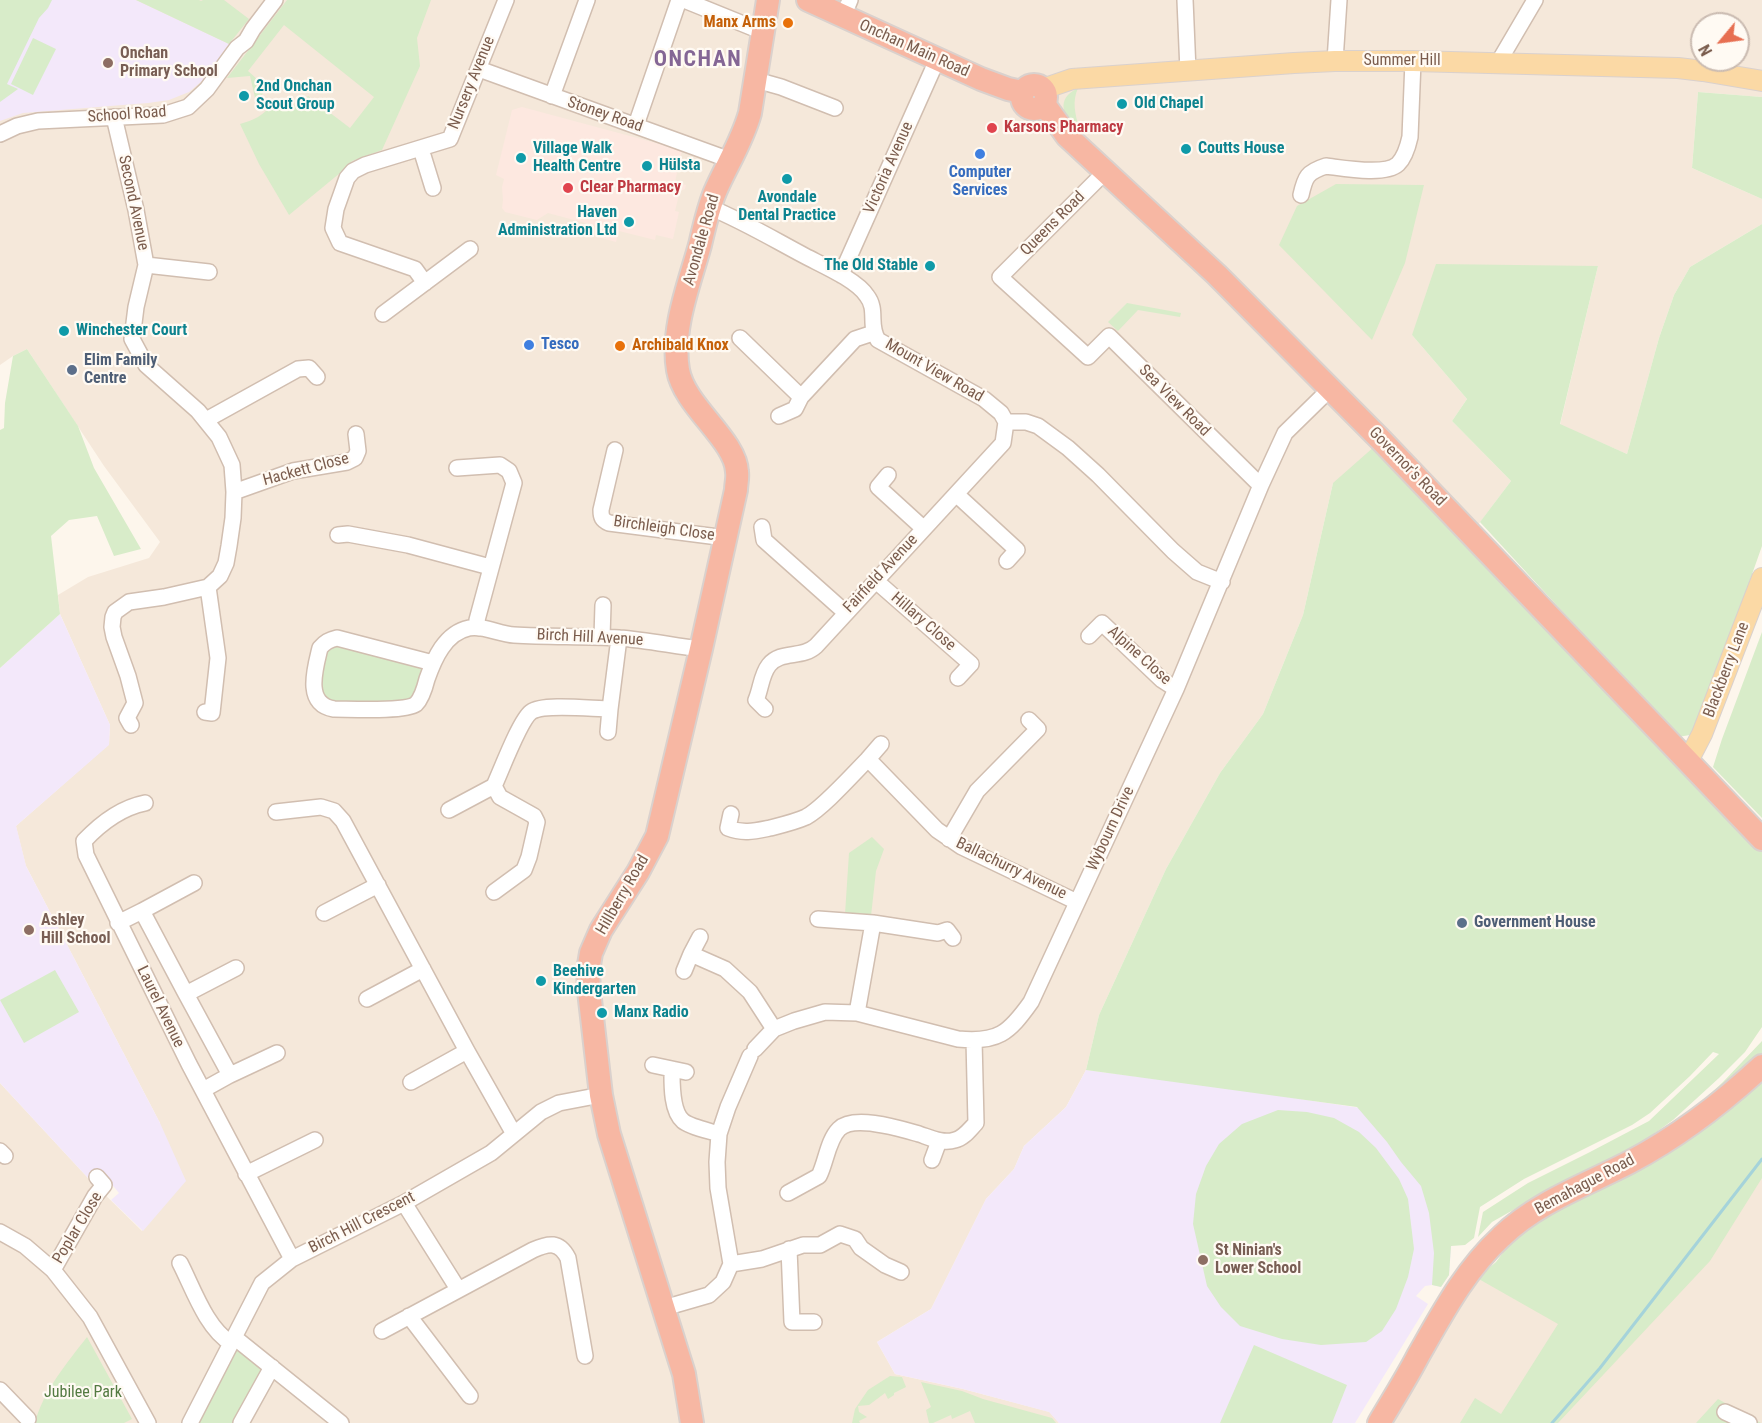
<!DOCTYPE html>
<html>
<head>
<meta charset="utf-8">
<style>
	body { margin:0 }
	#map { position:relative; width:1762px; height:1423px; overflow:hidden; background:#fdf6ec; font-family:"Roboto Condensed",sans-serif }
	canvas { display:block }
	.north { position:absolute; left:1690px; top:12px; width:60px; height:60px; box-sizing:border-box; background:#fffaf3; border:2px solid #cabbb1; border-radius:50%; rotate:241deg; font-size:16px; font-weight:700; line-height:24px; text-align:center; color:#7a5c4d }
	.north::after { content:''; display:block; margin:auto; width:21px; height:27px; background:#e76f51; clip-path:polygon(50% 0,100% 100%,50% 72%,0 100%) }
</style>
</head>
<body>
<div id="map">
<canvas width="1762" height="1423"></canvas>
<div class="north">N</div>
</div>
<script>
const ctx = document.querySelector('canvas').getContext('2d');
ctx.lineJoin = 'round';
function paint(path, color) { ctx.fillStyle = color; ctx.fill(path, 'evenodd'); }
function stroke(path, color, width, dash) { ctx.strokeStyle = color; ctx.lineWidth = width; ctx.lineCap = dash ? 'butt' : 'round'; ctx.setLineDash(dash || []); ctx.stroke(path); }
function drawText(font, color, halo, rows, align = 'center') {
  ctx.font = font + ' "Roboto Condensed",sans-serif'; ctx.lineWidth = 4.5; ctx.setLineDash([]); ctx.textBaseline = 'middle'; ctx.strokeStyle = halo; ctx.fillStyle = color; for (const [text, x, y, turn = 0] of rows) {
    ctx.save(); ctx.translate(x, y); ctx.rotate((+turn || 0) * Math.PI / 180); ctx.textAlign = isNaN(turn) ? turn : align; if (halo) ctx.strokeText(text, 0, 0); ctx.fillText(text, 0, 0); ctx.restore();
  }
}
paint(new Path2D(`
	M0 0H1762V97L1698 92 1692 168 1762 199V224L1690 267 1674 295 1659 338 1627 454 1560 425 1598 266 1412 335 1467 399 1452 421 1511 481 1472 533 1333 483 1303 615 1263 714 1220 773 1166 869 1099 1015 1086 1070 1066 1107 1024 1146 1014 1169 986 1199 931 1309 877 1342 895 1374 963 1389 1050 1412 1059 1423H0V1083L88 1178 142 1231 160 1123 26 866 16 826 109 744 110 725 60 614 58 595 88 577 149 558 160 542 104 466 27 349 13 356 0 365ZM1702 24H1738V60H1702Z
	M1762 1114V1423H1388L1477 1278Z`), '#f5e8da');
paint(new Path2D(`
	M522 107 682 150 675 182 686 185 685 189 680 191 675 211 679 212 673 239 656 235 655 240 619 231 616 242 598 237 600 227 548 213 537 220 505 212 502 208 503 200 502 187 504 179 496 175 512 110Z`), '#fde8e0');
paint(new Path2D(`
	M0 0H136L229 44 202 81 189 92 169 100 148 103 23 113 0 121Z
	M60 614 110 725 109 745 16 826 26 866 160 1123 186 1181 143 1231 111 1200 119 1193 109 1181 98 1170 88 1178 0 1083V668Z
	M1086 1070 1241 1090 1400 1114 1457 1168 1449 1275 1441 1287 1432 1285 1425 1286 1416 1296 1428 1304 1355 1423H1059L1049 1412 963 1389 895 1374 877 1342 931 1309 986 1199 1014 1169 1024 1146 1066 1107Z`), '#f3e8fa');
paint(new Path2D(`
	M0 0H52L48 8 39 18 7 84 18 89 0 102Z
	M136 0H199L201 1 203 0H224L249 19 229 44Z
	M287 0H431L417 38 420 66 382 150 352 161 340 173 289 215 259 164 240 124C246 122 253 120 258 117 277 105 275 92 298 108L308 96 350 128 374 97 284 25 248 71 267 88 256 102 250 76 227 78Z
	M33 38 56 49 33 95 11 84Z
	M1078 88C1072 102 1075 113 1079 128L1077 131C1063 116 1055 99 1078 88Z
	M1698 92 1762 97V199L1692 168Z
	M1336 184 1424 185 1405 263 1372 340 1279 245 1297 206Z
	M1762 224V546L1697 730 1690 735 1678 737 1480 522 1511 481 1452 421 1467 399 1412 335 1436 264 1598 266 1560 424 1627 454 1659 338 1674 295 1690 267Z
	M1127 303 1181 313 1180 317 1138 310 1118 331 1108 322Z
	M27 349 78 426 94 468 141 549 114 556 97 516 69 520 51 536 60 614 0 668V430L4 428 5 403 13 356Z
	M1375 446 1762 852V1027L1745 1052 1719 1078 1673 1120 1640 1144 1543 1193 1492 1222 1478 1237 1483 1212 1528 1183 1590 1152 1649 1121 1719 1054 1713 1052 1690 1076 1650 1113 1632 1125 1524 1179 1480 1207 1474 1238 1465 1245 1451 1246 1449 1275 1441 1287 1432 1285 1434 1253 1429 1213 1421 1186 1401 1162 1387 1142 1357 1107 1086 1070 1099 1015 1166 869 1220 773 1263 714 1303 615 1333 483Z
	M1762 632V818L1713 767 1722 739Z
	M336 644 416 663 422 670 423 680 409 702 327 703 321 698 323 654Z
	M872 837 884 849 876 871 871 916 845 914 849 853Z
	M55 970 79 1012 24 1043 0 1000Z
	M1762 1041V1057L1672 1129 1723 1082Z
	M1762 1077V1178L1710 1261 1558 1423H1460L1475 1398 1501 1414 1558 1324 1477 1278 1496 1262 1515 1236 1544 1217 1654 1160Z
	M1278 1110 1307 1112 1334 1118 1359 1132 1376 1148 1399 1179 1408 1199 1414 1249 1408 1277 1396 1309 1382 1331 1366 1342 1321 1345 1282 1339 1240 1326 1221 1307 1207 1286 1193 1224 1196 1194 1206 1166 1219 1144 1242 1124Z
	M87 1337 132 1419 124 1423H35C43 1391 67 1363 87 1337Z
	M1254 1345 1347 1385 1332 1423H1220Z
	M237 1350 251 1357 261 1371 234 1423H199Z
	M890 1376 902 1377 906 1387 894 1393V1395L888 1399 885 1393 869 1405 858 1406 859 1412 867 1417 859 1421 860 1423H852L855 1409 868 1390Z
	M921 1382 962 1391 983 1399 1052 1418 1056 1423H975L970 1411 952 1419 951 1415 933 1423H929L926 1410 931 1407Z
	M1718 1399 1761 1423H1696Z`), '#d8ecc9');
stroke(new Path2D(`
	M1552 1423 1600 1368 1762 1159`), '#a5d3da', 3);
const minor = new Path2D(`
	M684 0 763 32
	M1185 0 1188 71
	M843 17 850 0
	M1335 61 1339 0
	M1498 63 1535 0
	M479 69 730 160
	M756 80 781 87 835 108
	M552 96 587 0
	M114 117 136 210 146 265 136 307 132 339 146 365 198 411 219 437 232 465 234 492 233 518 229 546 226 563 220 576 208 587 164 597 129 602 115 612 113 617 112 627 114 637 128 676 135 703 127 718 131 725
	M636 125 679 0
	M0 134 17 126 38 121 163 115 188 107 207 89 237 48 246 41 253 29 275 0
	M421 149 433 188
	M1106 171 1000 277 1088 357 1109 336 1256 481 1261 485
	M1301 195C1305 177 1307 172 1326 166 1343 168 1385 176 1398 164 1405 157 1408 146 1410 137L1413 61
	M709 207C743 221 773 239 805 256 822 265 857 280 867 296 878 310 868 325 878 340L984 399 1001 413 1006 422H1026L1038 426 1068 448 1098 475 1173 551 1197 572 1222 582
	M146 265 209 272
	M841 275 937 60
	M425 283 415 269 340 243 333 228 336 209 347 178 353 171 365 165 450 139 506 0
	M383 314 470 249
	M740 338 801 397
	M779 416 795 409 801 397 855 339 873 333
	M206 420 298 369 309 368 317 377
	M615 450 601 510C601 517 602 520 609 523L726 538
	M457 468 500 465 509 471 514 483 477 620 479 628
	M888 475 878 487 923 528
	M234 492 293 471 347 462 355 458 358 451 356 434
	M956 494 1017 550 1007 561
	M762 527 764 540 846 613
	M338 535 348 534 408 545 490 567
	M876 581 971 664 958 678
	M1089 636 1102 623 1162 680 1176 689
	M602 637 603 605
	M433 663 337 638C329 640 325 642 320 648 315 669 304 704 334 709 350 709 405 712 416 704 422 698 425 687 427 679 434 659 445 633 469 628 483 625 499 634 514 635 549 637 584 636 619 638 647 640 674 646 701 649
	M765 709 756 700C761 689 761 675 769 665 781 650 802 659 816 646L1003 443 1006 422
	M205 712 212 713 218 658 208 587
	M608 732 610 709
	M868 759 881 744
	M145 803C120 808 101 823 84 841L86 855 189 1064 292 1259
	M449 810 494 786
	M276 812 321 807 334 811 343 821 467 1051 514 1134
	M731 814 728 828C743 834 755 831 770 828 782 825 795 822 806 817 823 808 853 774 868 759L937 830 962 847 1077 902
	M949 839 977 791 1038 729 1029 720
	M494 892 524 870 529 857 537 822 534 816 500 797 494 786C501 771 520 720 531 712 543 703 593 709 610 709L619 638
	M142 911 194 883
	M324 913 378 885
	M818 919 873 923 938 933 947 930 953 938
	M118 923 142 911 186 994
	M700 937 691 954 725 969 750 992 774 1029
	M684 971 691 954
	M367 999 423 969
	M857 1013 873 923
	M755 1049 774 1029 794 1021 825 1012 857 1013 958 1039C998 1043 1009 1033 1031 1002L1176 689 1261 485 1285 433 1330 389
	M653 1065 686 1072
	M672 1069C672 1083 671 1111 683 1121 690 1127 710 1131 719 1134
	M230 1075 277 1053
	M411 1082 467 1051
	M203 1090 230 1075 186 994 236 968
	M0 1151 5 1156
	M932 1160 939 1141
	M246 1174 315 1140
	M788 1193 819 1176C826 1162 828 1140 839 1129 854 1114 901 1129 919 1134 931 1138 943 1144 955 1140 964 1138 970 1129 976 1123L974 1040
	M404 1203 458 1289
	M0 1232 25 1246 53 1270 90 1317 148 1423
	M789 1249 792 1322H814
	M180 1263C193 1288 206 1328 231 1343
	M731 1264 762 1259 803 1245H820L840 1234 855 1239 861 1248 885 1265 901 1272
	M53 1270 95 1196 104 1185 97 1177
	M664 1308 709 1295 723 1282 731 1264 718 1188 717 1162 719 1134 728 1107 750 1056
	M409 1316 470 1396
	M382 1331 533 1250C549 1243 559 1241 568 1258L585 1356
	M234 1337 341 1423
	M0 1390 28 1419
	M1725 1412 1749 1423
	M190 1423 262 1283 292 1259 404 1203 491 1153 541 1112 559 1103 601 1095
	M241 1423 272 1367`);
const major = new Path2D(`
	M1043 89 1072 79 1294 63 1335 61H1413L1678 68 1703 71 1762 81
	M1688 761 1702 734 1762 578`);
const highway = new Path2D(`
	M808 0 981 79 1008 89 1022 92
	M1022 97a12 12 0 1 1 24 0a12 12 0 1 1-24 0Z
	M1044 104 1067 136 1217 275 1381 440 1762 839
	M692 1423 684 1374 609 1134 601 1095 589 991 588 971 591 953 601 930 638 872 657 836 701 649 736 490C736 484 738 478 737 472 736 440 684 406 678 370 671 329 689 285 700 245 704 228 708 209 715 192 726 166 742 142 750 113L768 0
	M1379 1423C1392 1401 1406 1379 1418 1356 1442 1314 1465 1270 1501 1237 1537 1202 1586 1185 1630 1162 1679 1136 1722 1103 1762 1066`);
stroke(minor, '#d1beb0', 18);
stroke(major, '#dad1cd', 22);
stroke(highway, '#dad1cd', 26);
stroke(minor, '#fff', 15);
stroke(major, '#fbd9a5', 20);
stroke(highway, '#f7b7a3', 22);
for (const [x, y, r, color] of [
	[788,23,6,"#e8710a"],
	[108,63,6,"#8d6e63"],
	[244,96,6,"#0f9aa8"],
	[1122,104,6,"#0f9aa8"],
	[992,128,6,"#e0444e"],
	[1186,149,6,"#0f9aa8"],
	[980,154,6,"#3f7fe0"],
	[521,158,6,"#0f9aa8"],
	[647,166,6,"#0f9aa8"],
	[787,179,6,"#0f9aa8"],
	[568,188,6,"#e0444e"],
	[629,222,6,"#0f9aa8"],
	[930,266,6,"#0f9aa8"],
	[64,331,6,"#0f9aa8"],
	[529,345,6,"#3f7fe0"],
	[620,346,6,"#e8710a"],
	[72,370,6,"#5c6f8a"],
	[1462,923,6,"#5c6f8a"],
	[29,930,6,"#8d6e63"],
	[541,981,6,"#0f9aa8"],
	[602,1013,6,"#0f9aa8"],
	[1203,1260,6,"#8d6e63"]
]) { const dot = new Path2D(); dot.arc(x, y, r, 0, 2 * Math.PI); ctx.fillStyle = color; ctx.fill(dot); stroke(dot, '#fffaf3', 2); }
drawText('bold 16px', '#c56008', '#fffaf3', [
	["Manx Arms",776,23],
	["Archibald Knox",632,346,"left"]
], 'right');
drawText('16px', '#7a5c4d', '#fffaf3', [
	["Onchan Main Road",914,49,24],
	["Summer Hill",1402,61],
	["Nursery Avenue",472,83,-68],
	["School Road",127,115,-4],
	["Stoney Road",605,115,19],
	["Victoria Avenue",889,168,-66],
	["Second Avenue",133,203,78],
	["Queens Road",1053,224,-45],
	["Avondale Road",702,240,-74],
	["Mount View Road",934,371,30],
	["Sea View Road",1174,401,45],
	["Governor's Road",1407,467,46],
	["Hackett Close",306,470,-15],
	["Birchleigh Close",664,529,8],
	["Fairfield Avenue",881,574,-47],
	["Hillary Close",923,622,41],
	["Birch Hill Avenue",590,638,3],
	["Alpine Close",1139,656,42],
	["Blackberry Lane",1727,670,-69],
	["Wybourn Drive",1111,829,-65],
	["Ballachurry Avenue",1011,869,26],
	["Hillberry Road",623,895,-60],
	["Laurel Avenue",160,1007,64],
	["Bemahague Road",1585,1185,-28],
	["Birch Hill Crescent",362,1223,-27],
	["Poplar Close",78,1228,-59]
]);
drawText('bold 16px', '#785e54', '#fffaf3', [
	["Onchan",120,54],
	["Primary School",120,72],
	["Ashley",41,921],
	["Hill School",41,939],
	["St Ninian's",1215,1251],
	["Lower School",1215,1269]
], 'left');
drawText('bold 16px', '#0d838f', '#fffaf3', [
	["2nd Onchan",256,87],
	["Scout Group",256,105],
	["Old Chapel",1134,104],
	["Village Walk",533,149],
	["Health Centre",533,167],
	["Coutts House",1198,149],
	["Hülsta",659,166],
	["Avondale",787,198,"center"],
	["Dental Practice",787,216,"center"],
	["Haven",617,213,"right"],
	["Administration Ltd",617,231,"right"],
	["The Old Stable",918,266,"right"],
	["Winchester Court",76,331],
	["Beehive",553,972],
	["Kindergarten",553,990],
	["Manx Radio",614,1013]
], 'left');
drawText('bold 16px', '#be3a42', '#fffaf3', [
	["Karsons Pharmacy",1004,128],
	["Clear Pharmacy",580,188]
], 'left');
drawText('bold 16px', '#366cbe', '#fffaf3', [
	["Computer",980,173],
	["Services",980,191],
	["Tesco",541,345,"left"]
]);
drawText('bold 16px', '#4e5e75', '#fffaf3', [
	["Elim Family",84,361],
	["Centre",84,379],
	["Government House",1474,923]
], 'left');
drawText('16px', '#537a41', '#fffaf3', [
	["Jubilee Park",83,1393]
]);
ctx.letterSpacing = '1.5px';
drawText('bold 22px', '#846695', '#fffaf3', [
	["ONCHAN",698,60]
]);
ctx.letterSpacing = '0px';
</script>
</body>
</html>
